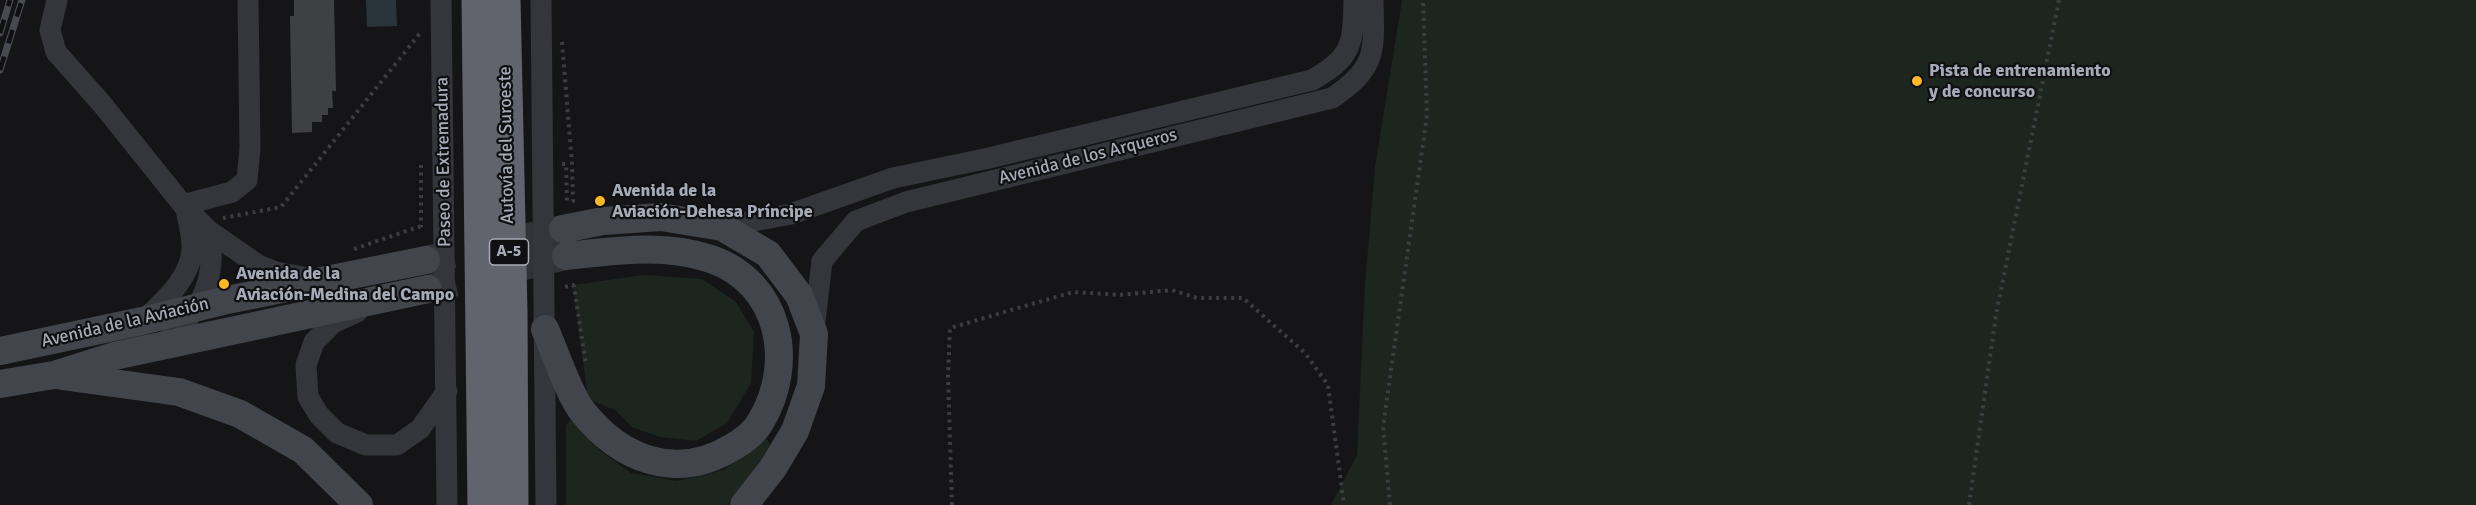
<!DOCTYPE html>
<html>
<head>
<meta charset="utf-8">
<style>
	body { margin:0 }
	canvas { display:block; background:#151517 }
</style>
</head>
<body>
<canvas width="2476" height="505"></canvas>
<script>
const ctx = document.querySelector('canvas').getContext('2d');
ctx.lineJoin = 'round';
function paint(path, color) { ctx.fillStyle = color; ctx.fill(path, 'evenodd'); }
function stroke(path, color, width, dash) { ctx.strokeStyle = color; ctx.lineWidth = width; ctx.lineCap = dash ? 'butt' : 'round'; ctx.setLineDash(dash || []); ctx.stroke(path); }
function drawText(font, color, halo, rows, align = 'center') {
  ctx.font = font + ' Signika,sans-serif'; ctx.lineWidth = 4.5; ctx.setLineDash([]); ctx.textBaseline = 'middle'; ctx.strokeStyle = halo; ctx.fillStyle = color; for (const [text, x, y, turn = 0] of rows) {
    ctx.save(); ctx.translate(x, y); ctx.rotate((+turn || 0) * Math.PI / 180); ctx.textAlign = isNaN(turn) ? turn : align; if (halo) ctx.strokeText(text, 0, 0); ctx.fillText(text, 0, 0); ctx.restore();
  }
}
paint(new Path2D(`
	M1402 0H2476V505H1331L1357 455 1365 284 1375 167Z
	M644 275 702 279 736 302 754 332 751 383 727 423 696 441 660 437 632 427 615 410 588 399 573 285Z
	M571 418 599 450 631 473 677 481 724 470 765 436 772 448 727 505H566V426Z`), '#1c251e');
paint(new Path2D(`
	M366 0H396L397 26 367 27Z`), '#2a343b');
paint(new Path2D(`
	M294 0H334L336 91H332L333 108H328V115H322V122H312V132L292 133 290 16H294Z`), '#3f4044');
stroke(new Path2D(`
	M426 260 563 229
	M428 289 566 256`), '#323337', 28, [28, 14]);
stroke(new Path2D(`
	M562 42 572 164 573 201 570 203
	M562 164H566L567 203
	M421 165V227
	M223 218 281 207 421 32
	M354 249 421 226
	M565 287 573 285 574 287 586 365
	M952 505 948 376 950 328 1073 292 1119 295 1172 290 1197 298H1243L1305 353 1328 385 1344 505
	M1390 505 1383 427 1427 115 1423 0
	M1969 505 1996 315 2059 0`), '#3b3d43', 4, [3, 4.5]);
stroke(new Path2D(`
	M57 0 50 30 56 52 102 104 183 205 209 231 258 265 276 272 313 279
	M441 0 447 505
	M541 0 546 505
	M183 205 232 192 247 180 250 148 248 0
	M722 227 791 214 893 178 989 158 1312 80C1353 57 1353 44 1354 0
	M357 312 333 323 314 342 306 365 308 397 319 415 337 433 366 445H397L420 429 447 391
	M144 320C164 301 193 276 192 246 192 234 188 221 186 209
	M814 330 822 261 856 221 906 202 1332 98C1378 67 1374 51 1373 0
	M161 345C200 312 218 283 209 231`), '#35363c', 21);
stroke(new Path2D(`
	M563 229 603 221 661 217 722 227 768 254 799 295 814 334 811 386 795 431 773 468 744 505
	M545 329C554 350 570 397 583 412 620 459 676 481 731 448 742 442 755 432 761 421 796 362 780 283 711 259 664 243 614 251 566 256
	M0 351 142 321 227 300 426 260
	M62 376 179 392 240 414 303 450 359 505
	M0 384 54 375 114 356 428 289`), '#43454c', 28);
stroke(new Path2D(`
	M478 0 484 505
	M504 0 511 312 512 505`), '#61646d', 33);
const rail = new Path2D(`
	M0 33 10 0
	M0 70 22 0`);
stroke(rail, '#484a51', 7);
stroke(rail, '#101012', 4.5, [14]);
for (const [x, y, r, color] of [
	[1917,81,6,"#fdb727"],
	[600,201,6,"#fdb727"],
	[224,284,6,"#fdb727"]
]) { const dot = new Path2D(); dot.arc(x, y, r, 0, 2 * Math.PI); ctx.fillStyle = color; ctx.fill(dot); stroke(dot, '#101012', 2); }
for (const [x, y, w] of [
	[509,252,39]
]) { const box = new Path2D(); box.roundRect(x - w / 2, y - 13, w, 26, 4.5); ctx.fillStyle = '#101012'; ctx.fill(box); stroke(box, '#a6abb8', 1.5); }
drawText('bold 16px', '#a6abb8', null, [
	["A-5",509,252]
]);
drawText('bold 18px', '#a6abb8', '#101012', [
	["Pista de entrenamiento",1929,71],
	["y de concurso",1929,92],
	["Avenida de la",612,191],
	["Aviación-Dehesa Príncipe",612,212],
	["Avenida de la",236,274],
	["Aviación-Medina del Campo",236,295]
], 'left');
drawText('18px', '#a6abb8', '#101012', [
	["Autovía del Suroeste",507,145,-91],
	["Avenida de los Arqueros",1088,157,-14],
	["Paseo de Extremadura",444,162,-91],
	["Avenida de la Aviación",125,323,-13]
]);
</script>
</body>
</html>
